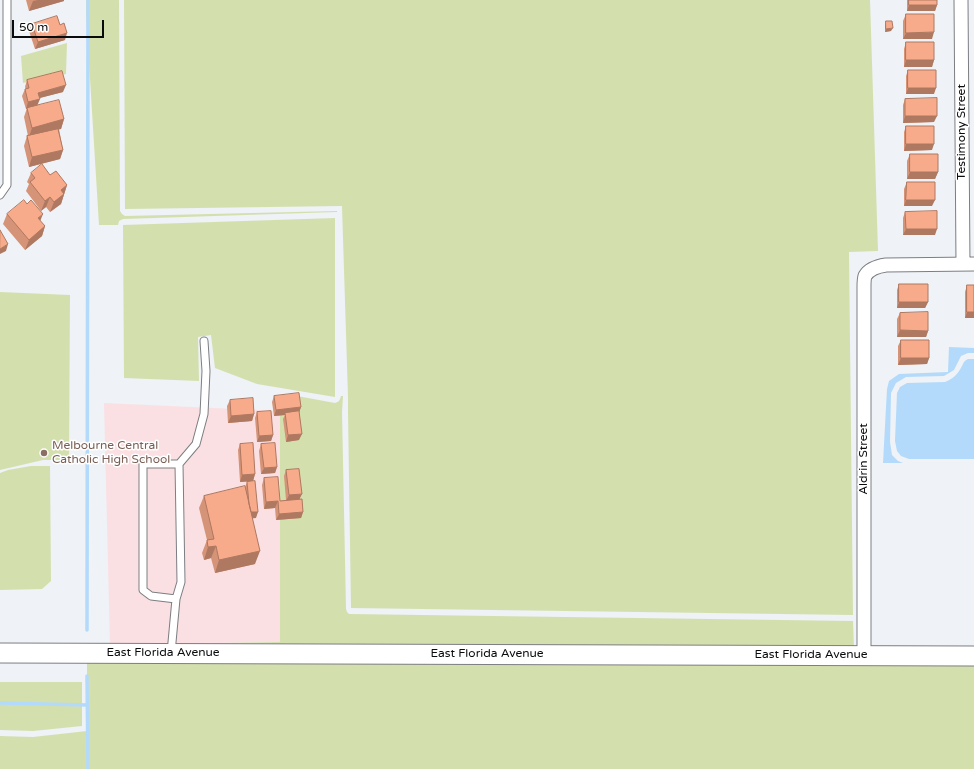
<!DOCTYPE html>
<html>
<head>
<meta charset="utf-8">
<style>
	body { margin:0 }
	#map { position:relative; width:974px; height:769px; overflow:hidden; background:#eff2f6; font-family:"Varela Round",sans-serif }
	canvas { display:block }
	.scale { position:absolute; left:12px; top:20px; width:92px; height:18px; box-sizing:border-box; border:2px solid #0a0b0d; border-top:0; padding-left:5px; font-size:12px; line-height:14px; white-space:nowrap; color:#0a0b0d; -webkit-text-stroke:3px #fff; paint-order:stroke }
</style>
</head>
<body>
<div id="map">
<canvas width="974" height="769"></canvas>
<div class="scale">50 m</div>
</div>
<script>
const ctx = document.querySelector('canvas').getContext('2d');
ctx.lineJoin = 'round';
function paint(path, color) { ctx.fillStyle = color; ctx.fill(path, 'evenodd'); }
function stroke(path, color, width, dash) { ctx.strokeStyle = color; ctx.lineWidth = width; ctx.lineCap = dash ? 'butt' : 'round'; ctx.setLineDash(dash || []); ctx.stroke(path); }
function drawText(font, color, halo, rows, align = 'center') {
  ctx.font = font + ' "Varela Round",sans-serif'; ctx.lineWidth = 3; ctx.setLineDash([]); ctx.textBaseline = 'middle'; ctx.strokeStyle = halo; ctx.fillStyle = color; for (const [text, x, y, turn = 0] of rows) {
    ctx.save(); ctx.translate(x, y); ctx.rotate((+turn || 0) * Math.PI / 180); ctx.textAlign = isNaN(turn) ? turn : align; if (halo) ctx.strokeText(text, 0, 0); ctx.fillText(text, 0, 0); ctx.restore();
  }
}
paint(new Path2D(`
	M104 403 280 411 281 642 110 645Z`), '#fbe0e3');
paint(new Path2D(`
	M86 0H119L120 211 122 214 125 216 337 211V212L123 219 119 221 118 225H99L86 14Z
	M124 0H870L878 251 849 252 853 615 351 608 348 412V397L342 206 125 209Z
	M67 43 66 74 23 83 21 56Z
	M335 218V397L257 384 215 368 211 335 198 337 199 381 124 378 123 225Z
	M0 292 70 295 69 460H43L0 470Z
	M297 396 335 403C339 402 340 400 341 396H343L342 412 346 609 347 612 349 614 853 621 854 648 110 645 280 642V411Z
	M31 466H50L51 581 42 589 0 590V473L8 470Z
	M87 653 974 656V769H0V736L33 737 87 731Z
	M0 682H82V726L33 731 0 730Z`), '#d4dfae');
paint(new Path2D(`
	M949 347 974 348V353H968L961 356 954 370 944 376 906 377 896 383 891 393 890 442 892 455 898 461 903 463H883L887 389 889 381 899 374 948 372Z
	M968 359H974V459H909L901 456 897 451 895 441 897 393 900 387 907 383 945 382C953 379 958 374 962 366 964 362 964 361 968 359Z`), '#b3dafa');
stroke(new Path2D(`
	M87 630 88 0
	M87 676 88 769
	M0 703 87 705`), '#b3dafa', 3.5);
const lane = new Path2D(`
	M0 195 7 185V0
	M179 464 196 444 204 414 206 371 204 341
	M171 653 176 599 181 582 179 464H143V590L151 596 176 599`);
const street = new Path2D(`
	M961 0 963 264
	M864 656V287C864 284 864 279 865 276 869 269 879 266 886 265L974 264`);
const secondary = new Path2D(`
	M0 653 974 656`);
stroke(lane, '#7c7e82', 9);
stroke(street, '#7c7e82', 15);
stroke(secondary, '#7c7e82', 21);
stroke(lane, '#fff', 7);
stroke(street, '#fff', 13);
stroke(secondary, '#fff', 19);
paint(new Path2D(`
	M26 0H64V1L29 11Z
	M907 0H937V5L935 11H907Z
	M906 14 932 39H903V21Z
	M886 21 891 31 885 32V25Z
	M32 24 65 40 35 49 29 31Z
	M906 42 934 60 932 67H904V49Z
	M908 70 934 94H906V76Z
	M27 80 63 92 39 98 37 105 64 119 61 129H59L63 150 60 159 29 167 24 146 27 136H28L24 117 27 108 26 109 22 96 25 89H26L25 87Z
	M905 99 934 122 903 123V105Z
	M906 126 932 150 904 151V132Z
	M910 154 938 172 935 179H907V161Z
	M31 173 50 175 67 185 61 204 50 212 46 207 41 211 26 191 29 184 27 182Z
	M907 182 932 206H904V189Z
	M905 212 935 235H903V218Z
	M7 214 40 221 45 226 42 236 25 250 3 224Z
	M899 284 928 302 925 308H897V290Z
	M967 285H974V318H965V292Z
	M900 313 928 331 926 337H897V319Z
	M901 340 929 358 927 364 898 365V346Z
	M274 396 301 407 299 412V440L286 442 283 419 285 415 274 416 272 402Z
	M230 400 254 414 252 421 228 423 227 406Z
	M257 412 273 435 271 441 257 442 255 418Z
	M240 444 255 474 253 481 240 482 238 450Z
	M261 444 277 467 275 473 261 474 259 451Z
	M286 470 300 499 303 512 301 518 276 520 275 508 264 509 262 485 264 478 280 501 286 500 284 476Z
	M247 482 256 518H252L255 564 215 573 211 558 204 560 202 553 207 540 199 508 204 496 245 487Z`), '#d59377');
paint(new Path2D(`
	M38 0H64V1L29 11 33 1Z
	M909 5H937L935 11H907Z
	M893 28 891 31 885 32 886 29Z
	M934 32 932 39H903L906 33Z
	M67 33 65 40 35 49 38 42Z
	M906 60H934L932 67H904Z
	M66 85 63 92 36 99 38 93Z
	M908 88H936L934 94H906Z
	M40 99 37 106 26 109 28 102Z
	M905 116H937L934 122 903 123Z
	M64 119 61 129 29 137 32 128Z
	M906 144H934L932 150 904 151Z
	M63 150 60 159 29 167 32 157Z
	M910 172H938L935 179H907Z
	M67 185 61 204 50 212 54 202 61 190Z
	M50 197 46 207 41 211 45 201Z
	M906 200H935L932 206H904Z
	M43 214 39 224 38 218Z
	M45 226 42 236 25 250 29 240Z
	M906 229H937L935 235H903Z
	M8 244 6 251 0 254V249Z
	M899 302H928L925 308H897Z
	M967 312H974V318H965Z
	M900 330 928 331 926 337H897Z
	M901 358H929L927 364 898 365Z
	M301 407 299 413H285V415L274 416 276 410Z
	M254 414 252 421 228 423 231 416Z
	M302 434 299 440 286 442 288 435Z
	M273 435 271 441 257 442 259 436Z
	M277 467 275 473 261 474 264 468Z
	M255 474 253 481 240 482 242 475Z
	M302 494 299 500 286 501 289 495Z
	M278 501 275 508 264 509 266 502Z
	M250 512H258L256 518 247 519Z
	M303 512 301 518 276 520 279 514Z
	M216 546 211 558 204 560 208 547Z
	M260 551 255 564 215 573 219 560Z`), '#ae7861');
const building = new Path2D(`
	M909 0H937V5H909Z
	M906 14H934V32L906 33Z
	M57 16 60 25 64 23 67 33 38 42 32 24Z
	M886 21H892L893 28 886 29Z
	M906 42H934V60H906Z
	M908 70H936V88H908Z
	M62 71 66 85 38 93 40 99 28 102 25 89 29 88 27 80Z
	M937 98V116H905V99Z
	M59 100 64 119 32 128 27 108Z
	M906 126H934V144H906Z
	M58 129 63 150 32 157 27 136Z
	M910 154H938V172H910Z
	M42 164 50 175 56 171 67 185 61 190 64 194 54 202 50 197 45 201 30 182 35 178 31 173Z
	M907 182H935V200H906Z
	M24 200 27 204 31 200 43 214 38 218 45 226 29 240 7 214Z
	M937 211V229H906L905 212Z
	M0 230 8 244 0 249Z
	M899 284H928V302H899Z
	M967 285H974V312H967Z
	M928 312V331L900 330V313Z
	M901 340H929V358H901Z
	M299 393 301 407 276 410 274 396Z
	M253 398 254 414 231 416 230 400Z
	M271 411 273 435 259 436 257 412Z
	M299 411 302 434 288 435 285 413Z
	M253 443 255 474 242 475 240 444Z
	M275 443 277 467 264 468 261 444Z
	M299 469 302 494 289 495 286 470Z
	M278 477 280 501 302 499 303 512 279 514 278 501 266 502 264 478Z
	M255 481 258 512H251L249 504 247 482Z
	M245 486 260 551 219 560 216 546 208 547 207 540 214 539 204 496Z`);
paint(building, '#f8ab8a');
stroke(building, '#ae7861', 1);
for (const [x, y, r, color] of [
	[44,453,4,"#8d6e63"]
]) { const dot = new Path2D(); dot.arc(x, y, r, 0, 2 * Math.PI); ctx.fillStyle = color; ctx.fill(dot); stroke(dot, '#fff', 1.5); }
drawText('12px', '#0a0b0d', '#fff', [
	["Testimony Street",962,132,-90],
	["Aldrin Street",864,459,-90],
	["East Florida Avenue",163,653],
	["East Florida Avenue",487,654],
	["East Florida Avenue",811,655]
]);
drawText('12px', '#785e54', '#fff', [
	["Melbourne Central",52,446],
	["Catholic High School",52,460]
], 'left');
</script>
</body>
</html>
